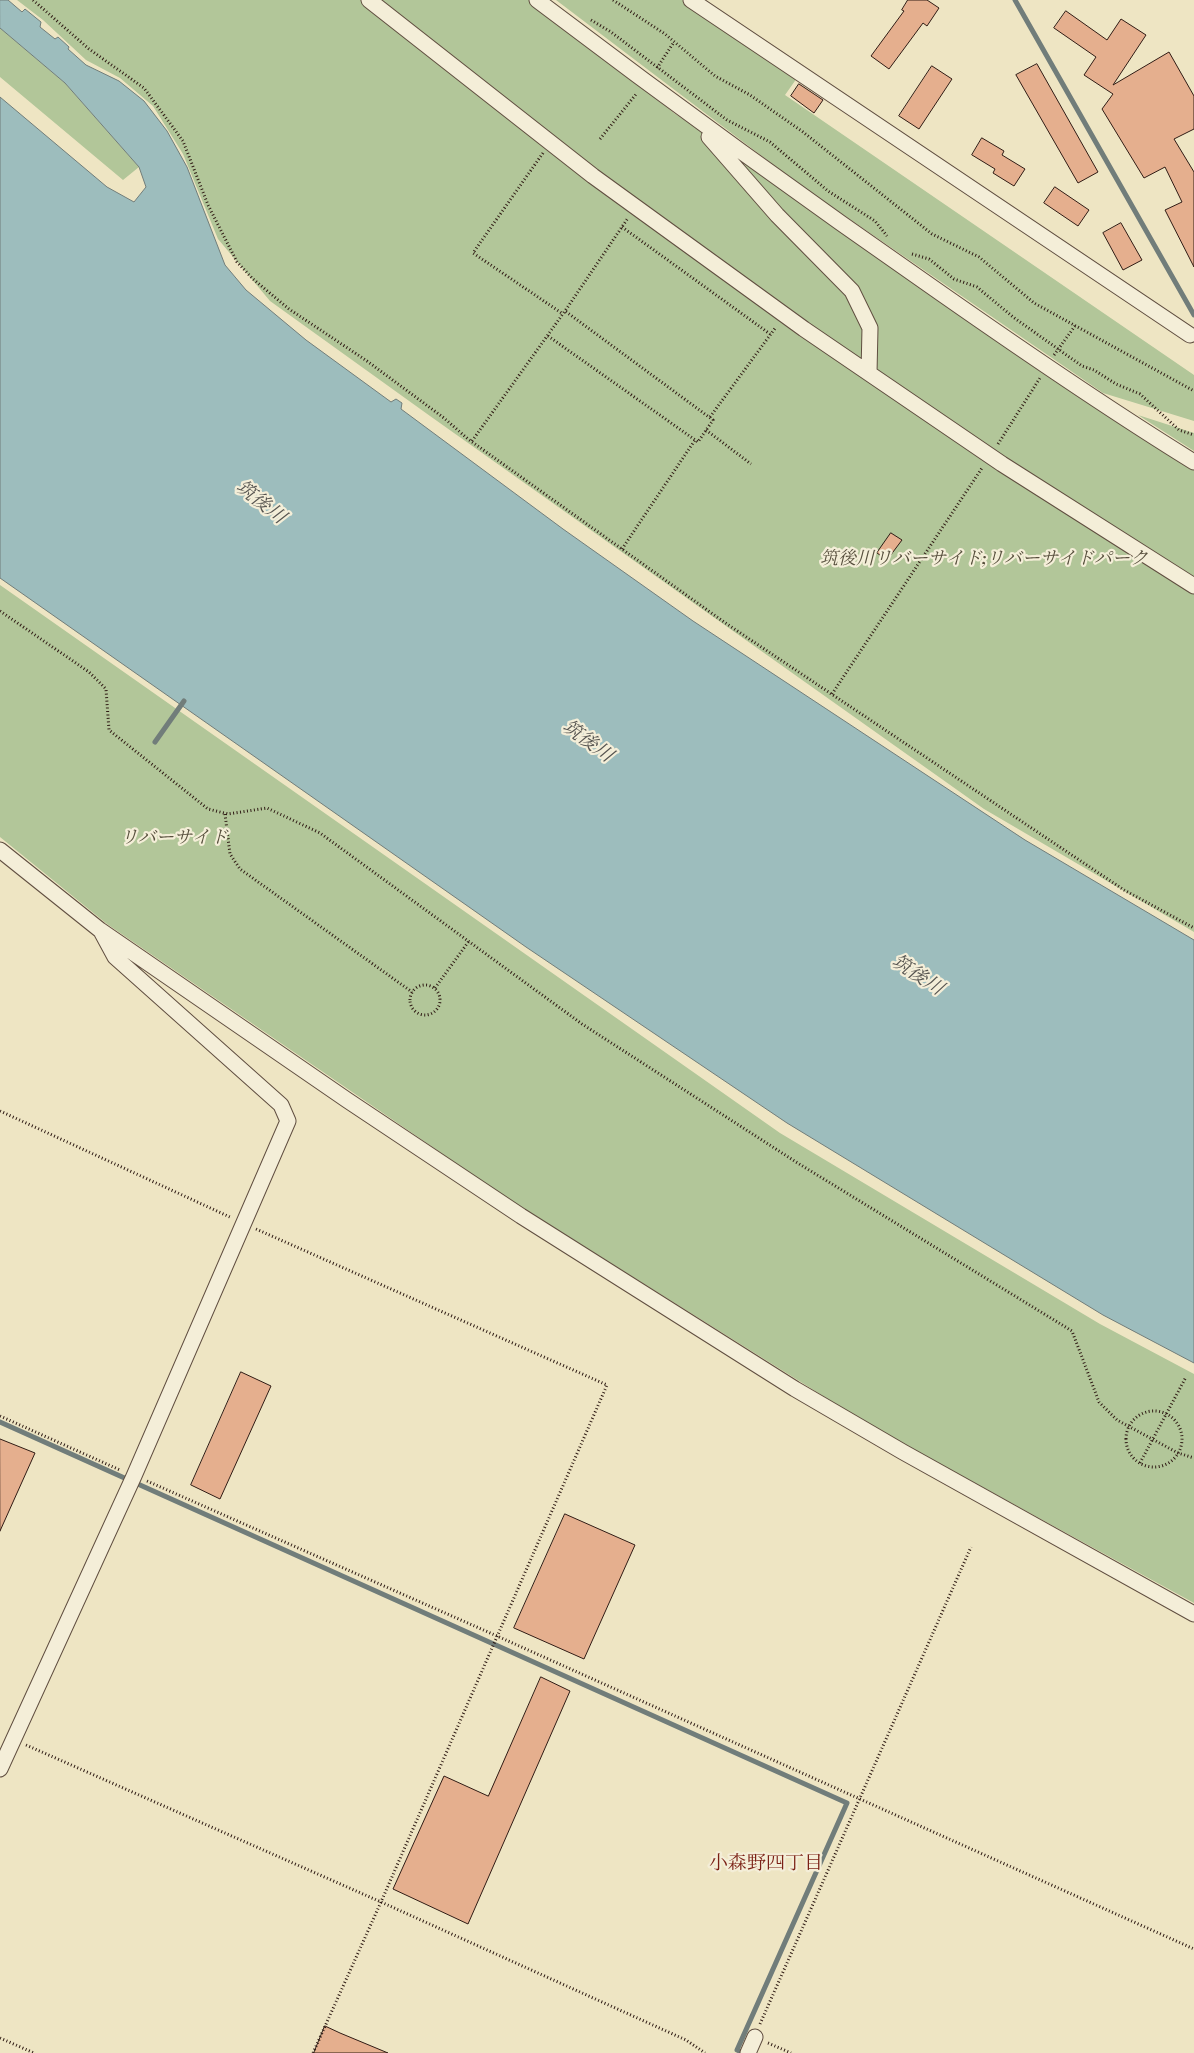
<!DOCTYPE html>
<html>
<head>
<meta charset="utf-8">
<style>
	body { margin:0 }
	canvas { display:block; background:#eee5c3 }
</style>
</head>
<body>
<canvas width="1194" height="2053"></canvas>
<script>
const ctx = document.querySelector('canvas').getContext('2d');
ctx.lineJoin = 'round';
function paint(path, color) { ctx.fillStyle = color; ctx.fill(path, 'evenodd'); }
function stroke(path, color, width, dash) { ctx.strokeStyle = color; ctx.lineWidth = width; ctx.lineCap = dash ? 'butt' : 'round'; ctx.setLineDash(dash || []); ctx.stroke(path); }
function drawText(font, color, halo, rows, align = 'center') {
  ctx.font = font + ' "Libre Bodoni","Noto Serif JP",serif'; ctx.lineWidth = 4.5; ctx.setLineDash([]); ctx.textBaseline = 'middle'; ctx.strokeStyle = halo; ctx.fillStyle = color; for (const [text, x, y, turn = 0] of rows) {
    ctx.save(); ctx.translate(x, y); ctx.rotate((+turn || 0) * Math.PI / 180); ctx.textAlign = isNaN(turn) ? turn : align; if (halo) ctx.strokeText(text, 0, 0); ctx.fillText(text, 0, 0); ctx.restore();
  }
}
paint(new Path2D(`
	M17 0H534L674 113 1194 454V932L984 809 430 416 270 301 218 239 183 154 153 106 120 78 86 60 43 20Z
	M556 0H682L797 78 785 95 1194 375V421L1103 393 800 185Z
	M0 28 65 83 139 167 123 180 0 77Z
	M1138 415 1194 433V451Z
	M0 585 780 1133 1100 1324 1194 1374V1603L871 1426 504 1196 107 924 0 837Z`), '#b2c699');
const water = new Path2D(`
	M0 0H8L22 12 25 9 41 22 40 27 55 39 58 37 69 47 68 49 86 65 119 81 144 101 167 131 187 167 225 265 246 290 306 340 391 402 396 399 402 403 401 409 563 529 693 621 1025 840 1194 940V1363L1103 1315 787 1123 526 947 0 578V97L107 187 134 202 146 187 139 167 65 83 0 28Z`);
paint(water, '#9dbdbd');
stroke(water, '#717d7a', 1);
stroke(new Path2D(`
	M1015 0 1194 315
	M155 742 184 701
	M0 1422 847 1803 737 2050 744 2053`), '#717d7a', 5);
const building = new Path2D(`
	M908 0H927L939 8 927 26 923 23 889 69 871 56 904 11 902 10Z
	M1066 11 1107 40 1121 19 1146 35 1113 85 1169 52 1194 96V129L1174 139 1194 172V267L1165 210 1182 202 1165 167 1144 178 1102 109 1113 94 1084 75 1096 57 1054 28Z
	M1037 64 1098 172 1078 183 1016 75Z
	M932 66 952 79 919 129 899 116Z
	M799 84 823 100 814 113 791 96Z
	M982 138 1004 151 1002 155 1025 169 1014 186 993 173 995 169 972 155Z
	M1055 187 1089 210 1078 226 1044 203Z
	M1121 223 1142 260 1123 270 1103 233Z
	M891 533 902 540 887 560 877 553Z
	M241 1372 271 1386 220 1499 191 1485Z
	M0 1439 35 1453 0 1531Z
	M565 1514 635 1545 584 1659 514 1628Z
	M541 1677 570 1691 468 1924 393 1889 444 1776 488 1796Z
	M325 2026 340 2033 388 2053H314Z`);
paint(building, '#e5af8e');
stroke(building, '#301c15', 1);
const minor = new Path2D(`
	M369 0 593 176 804 329 1002 464 1194 586
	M537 0C670 101 805 199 942 294 1025 352 1108 409 1194 462
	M691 0 1190 335
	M709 137 777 215 852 291 870 328 869 373
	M0 850 100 930 347 1100 521 1216 795 1389 903 1452 1194 1614
	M0 1769 134 1476 288 1121 281 1105 115 957 102 933
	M748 2053 755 2037`);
stroke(minor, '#604e40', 17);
stroke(new Path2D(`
	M33 0 89 49 144 88 183 141 208 205 237 262 253 279 289 309 367 361 444 418 468 439 724 622 1124 890 1194 928
	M613 0 665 34 715 76 750 95 803 132 932 234 979 257 1034 303 1194 391
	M591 20 611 32 727 120 770 142 828 191 875 221 887 236
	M657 68 674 42
	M600 139 637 93
	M543 153 473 253 563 314
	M622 227 770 334
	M912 254 929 259 954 279 977 287 1013 317 1082 366 1094 370 1116 384 1140 394 1179 430 1194 435
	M548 336 698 442 713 420 565 311
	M1054 355 1075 326
	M710 417 776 327
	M706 430 751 464
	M472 441 565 311 628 218
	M998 444 1040 378
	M622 549 695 440
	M0 611 89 672 106 689 109 730 208 809 228 814 267 808 320 833 582 1024 796 1162 1072 1331 1099 1402 1117 1420 1178 1453 1194 1458
	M832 694 982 468
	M225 814 230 854 240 869 412 992
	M410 1000a15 15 0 1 1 30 0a15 15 0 1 1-30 0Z
	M435 988 469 941
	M0 1111 232 1218
	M256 1229 607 1385 381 1902 313 2053
	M1126 1439a28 28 0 1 1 56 0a28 28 0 1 1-56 0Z
	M0 1416 120 1470
	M1140 1463 1186 1377
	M147 1481 497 1636 1194 1949
	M26 1745 381 1902 686 2040 705 2053
	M760 2024 971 1547
	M0 2038 34 2053
	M768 2043 791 2053`), '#301c15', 3, [1, 2.5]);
stroke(minor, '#f4eed8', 15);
drawText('italic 18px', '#574f3d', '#f4eed8', [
	["筑後川リバーサイド;リバーサイドパーク",984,560],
	["リバーサイド",174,839]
]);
drawText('italic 19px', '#565450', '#f4eed8', [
	["筑後川",260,503,38],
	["筑後川",587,742,36],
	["筑後川",917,976,33]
]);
drawText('19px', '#7a1f14', '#f4eed8', [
	["小森野四丁目",766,1864]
]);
</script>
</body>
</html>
